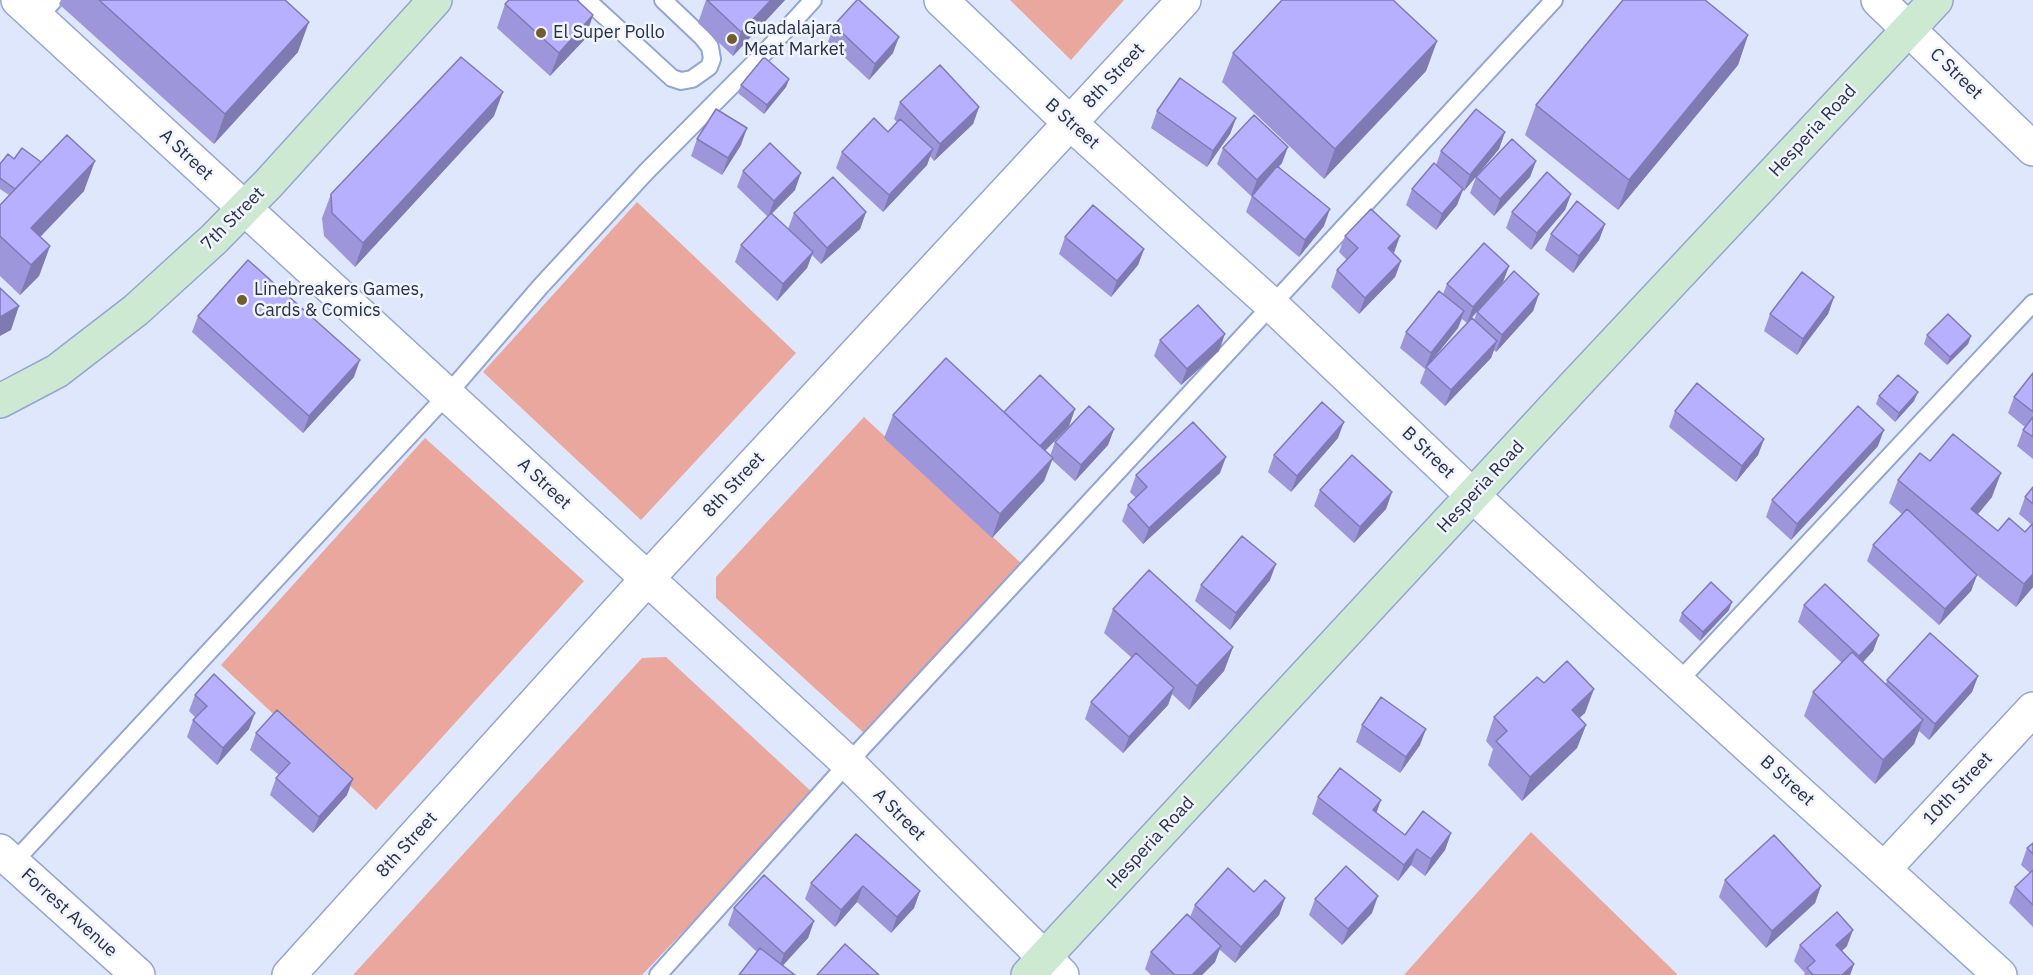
<!DOCTYPE html>
<html>
<head>
<meta charset="utf-8">
<style>
	body { margin:0 }
	canvas { display:block; background:#dee7fb }
</style>
</head>
<body>
<canvas width="2033" height="975"></canvas>
<script>
const ctx = document.querySelector('canvas').getContext('2d');
ctx.lineJoin = 'round';
function paint(path, color) { ctx.fillStyle = color; ctx.fill(path, 'evenodd'); }
function stroke(path, color, width, dash) { ctx.strokeStyle = color; ctx.lineWidth = width; ctx.lineCap = dash ? 'butt' : 'round'; ctx.setLineDash(dash || []); ctx.stroke(path); }
function drawText(font, color, halo, rows, align = 'center') {
  ctx.font = font + ' "IBM Plex Sans",sans-serif'; ctx.lineWidth = 5; ctx.setLineDash([]); ctx.textBaseline = 'middle'; ctx.strokeStyle = halo; ctx.fillStyle = color; for (const [text, x, y, turn = 0] of rows) {
    ctx.save(); ctx.translate(x, y); ctx.rotate((+turn || 0) * Math.PI / 180); ctx.textAlign = isNaN(turn) ? turn : align; if (halo) ctx.strokeText(text, 0, 0); ctx.fillText(text, 0, 0); ctx.restore();
  }
}
paint(new Path2D(`
	M1010 0H1124L1071 60Z
	M637 202 796 353 641 520 483 372Z
	M864 417 1023 565 864 733 716 598V577Z
	M425 438 584 581 376 810 221 665Z
	M666 657 814 794 642 975H353L642 658Z
	M1531 832 1678 975H1404Z`), '#e9a79e');
const service = new Path2D(`
	M587 0 672 78 681 81 692 79 709 67 712 59 710 47 702 37 663 0
	M38 18 54 0
	M1678 682 2033 303
	M13 863 447 395 540 287 647 171 769 48 813 0
	M658 975 848 763 1554 0`);
const minor = new Path2D(`
	M18 0 848 763 1062 975
	M941 0 1070 123 1273 306 1473 496 2000 975
	M1878 0 2033 149
	M0 851 138 975
	M1884 869 2033 709
	M289 975 647 579 1184 0`);
const secondary = new Path2D(`
	M0 401 57 371 136 310 214 239 269 183 435 0
	M1028 975 1575 385 1936 0`);
stroke(service, '#93a5d5', 20);
stroke(minor, '#93a5d5', 36);
stroke(secondary, '#93a5d5', 36);
stroke(service, '#fff', 16);
stroke(minor, '#fff', 33);
stroke(secondary, '#cde9d2', 33);
paint(new Path2D(`
	M61 0H285L298 52 214 144 59 4Z
	M706 0H785L733 56 698 23Z
	M505 4 593 15 585 39 550 76 497 28Z
	M834 25 893 53 869 80 828 42Z
	M1748 35 1738 65 1618 210 1525 135 1536 105Z
	M1437 41 1426 71 1324 179 1222 82 1233 53Z
	M789 79 786 87 764 114 738 93 741 85Z
	M900 102 979 107 973 124 934 161 930 156 927 165 883 212 836 168 842 152 888 132 897 122 894 119Z
	M1157 111 1236 118 1230 134 1207 167 1151 128Z
	M494 116 355 267 324 236 322 218 331 194Z
	M1505 132 1499 149 1464 191 1463 190 1457 205 1436 230 1406 205 1412 189 1436 165 1441 151Z
	M697 139 741 145 722 175 691 156Z
	M1223 148 1282 163 1279 167 1324 226 1299 257 1246 212 1252 196 1258 189 1251 196 1217 164Z
	M14 159 41 162 84 191 40 237 50 246 39 276 20 295 0 276V205L9 195 0 189V164Z
	M1536 161 1530 177 1494 216 1470 193 1476 177Z
	M743 171 795 190 772 214 788 229 794 213 866 212 860 229 821 264 812 255 807 268 777 301 735 262 741 245 768 217 737 187Z
	M1571 194 1565 210 1531 250 1506 228 1512 212Z
	M1605 224 1599 240 1573 273 1545 250 1551 234Z
	M1345 236 1393 253 1401 261 1395 277 1359 314 1331 287 1337 270 1347 260 1339 252Z
	M1065 237 1144 249 1138 265 1111 297 1059 254Z
	M1509 266 1503 282 1467 323 1462 319 1458 328 1428 365 1474 320 1477 312 1539 294 1533 311 1496 352 1494 350 1491 358 1445 406 1420 383 1426 367 1425 369 1400 348 1406 332 1443 294 1447 284Z
	M1834 297 1828 314 1797 355 1764 331 1770 314Z
	M198 316 354 377 303 433 192 332Z
	M1927 335 1971 336 1968 344 1947 365 1924 344Z
	M1160 340 1219 351 1181 385 1154 356Z
	M2033 373V459L2017 446 2023 430 2025 427 2008 413 2014 397Z
	M1879 396 1914 401 1895 422 1876 404Z
	M1075 409 1069 426 1045 451 1050 456 1055 442 1114 429 1108 445 1075 481 1052 460 1044 481 992 538 884 438 893 415 1004 413Z
	M1675 411 1764 439 1758 455 1736 482 1669 427Z
	M1338 438 1291 492 1268 472 1274 455Z
	M1878 446 1791 540 1766 517 1772 500Z
	M1930 461 1992 497 1978 514 1998 531 2025 532 2032 525 2019 514 2025 497 2033 487V587L2016 607 1977 575 1971 591 1939 625 1867 561 1873 545 1902 514 1889 503 1898 480Z
	M1220 473 1143 544 1122 521 1128 505 1136 498 1130 492 1136 475Z
	M1320 490 1392 492 1386 509 1354 543 1314 506Z
	M1270 580 1230 630 1195 601 1201 585Z
	M1804 605 1879 635 1873 651 1863 662 1886 684 1887 680 1978 676 1972 692 1929 740 1919 731 1914 744 1875 784 1804 716 1813 692 1842 663 1798 622Z
	M1113 609 1233 647 1224 671 1189 710 1172 694 1168 705 1123 753 1085 719 1091 702 1132 658 1104 633Z
	M1729 610 1700 641 1679 621 1682 613Z
	M1544 683 1585 713 1579 718 1586 725 1577 748 1522 801 1488 765 1493 749 1486 741 1494 717Z
	M195 695 249 729 217 765 187 737 193 720 196 718 189 711Z
	M1362 725 1420 745 1400 773 1356 742Z
	M256 733 347 795 313 833 270 795 276 778 279 775 250 750Z
	M1318 797 1376 813 1405 835 1451 833 1445 850 1425 876 1411 865 1398 881 1312 814Z
	M856 834 920 891 914 908 891 933 857 902 835 927 805 899 811 883Z
	M2033 843V927L2009 903 2015 887 2030 873 2021 865 2027 848Z
	M1725 880 1821 886 1815 903 1766 948 1719 897Z
	M1254 892 1285 898 1279 915 1235 963 1219 949 1215 962 1202 975H1151L1145 969 1151 952 1190 917 1195 905Z
	M1315 899 1372 913 1342 945 1309 915Z
	M734 908 814 921 808 938 782 965 757 952 728 925Z
	M1800 945 1847 946 1842 951 1854 964 1850 975H1804L1805 973 1794 961Z`), '#9d96db');
paint(new Path2D(`
	M771 0H785L733 56 741 32Z
	M593 15 585 39 550 76 559 53Z
	M309 22 298 52 214 144 225 114Z
	M1748 35 1738 65 1618 210 1629 180Z
	M899 37 893 53 869 80 875 64Z
	M1437 41 1426 71 1324 179 1335 149Z
	M789 79 786 87 764 114 767 105Z
	M503 92 494 116 355 267 363 243Z
	M979 107 973 124 934 161 940 144Z
	M1236 118 1230 134 1207 167 1213 151Z
	M747 128 741 145 722 175 728 158Z
	M1505 132 1499 149 1464 191 1470 175Z
	M1288 147 1282 163 1251 196 1257 180Z
	M933 149 927 165 883 212 889 195Z
	M95 161 84 191 22 256 31 228Z
	M1536 161 1530 177 1494 216 1500 199Z
	M801 173 795 190 768 217 774 201Z
	M1463 189 1457 205 1436 230 1442 214Z
	M1571 194 1565 210 1531 250 1537 233Z
	M1330 209 1324 226 1299 257 1305 240Z
	M866 212 860 229 821 264 827 248Z
	M1605 224 1599 240 1573 273 1579 256Z
	M1400 236 1394 253 1388 248Z
	M50 246 39 276 20 295 31 265Z
	M1144 249 1138 265 1111 297 1117 281Z
	M813 252 807 268 777 301 783 284Z
	M1401 261 1395 277 1359 314 1365 298Z
	M1509 266 1503 282 1467 323 1473 307Z
	M1539 294 1533 311 1496 352 1502 335Z
	M1834 297 1828 314 1797 355 1803 339Z
	M19 306 11 330 0 336V317Z
	M1464 311 1458 328 1425 369 1431 353Z
	M1225 334 1219 351 1181 385 1187 369Z
	M1971 336 1968 344 1947 365 1950 357Z
	M1497 341 1491 358 1445 406 1451 390Z
	M360 360 354 377 303 433 309 416Z
	M1918 392 1914 401 1895 422 1899 413Z
	M1075 409 1069 426 1034 462 1040 446Z
	M1344 422 1338 438 1291 492 1297 476Z
	M1114 429 1108 445 1075 481 1081 465Z
	M1884 430 1878 446 1791 540 1797 524Z
	M1764 439 1758 455 1736 482 1742 466Z
	M1226 457 1220 473 1143 544 1149 528Z
	M1053 458 1044 481 992 538 1000 514Z
	M2001 473 1992 497 1963 532 1971 509Z
	M1392 492 1386 509 1354 543 1360 527Z
	M1276 564 1270 580 1230 630 1236 613Z
	M2033 574V587L2016 607 2024 584Z
	M1977 575 1971 591 1939 625 1945 609Z
	M1732 602 1729 610 1700 641 1703 632Z
	M1879 635 1873 651 1853 673 1859 656Z
	M1233 647 1224 671 1189 710 1197 686Z
	M1978 676 1972 692 1929 740 1935 724Z
	M1174 688 1168 705 1123 753 1129 737Z
	M1594 689 1585 713 1563 733 1572 710Z
	M255 713 249 729 217 765 223 748Z
	M1923 720 1914 744 1875 784 1883 760Z
	M1586 725 1577 748 1522 801 1530 777Z
	M1426 729 1420 745 1400 773 1406 757Z
	M353 779 347 795 313 833 319 817Z
	M1381 800 1375 817 1373 810Z
	M1451 833 1445 850 1425 876 1431 859Z
	M1417 849 1411 865 1398 881 1404 865Z
	M863 886 857 902 835 927 841 910Z
	M1821 886 1815 903 1766 948 1772 931Z
	M920 891 914 908 891 933 897 917Z
	M1378 896 1372 913 1342 945 1348 929Z
	M1285 898 1279 915 1235 963 1241 947Z
	M814 921 808 938 778 971 784 954Z
	M1853 930 1847 946 1830 961 1836 945Z
	M1221 946 1215 962 1202 975H1192Z
	M1854 964 1850 975H1842Z`), '#807ab2');
const building = new Path2D(`
	M99 0H285L309 22 225 114Z
	M509 0H577L593 15 559 53 505 4Z
	M707 0H771L741 32Z
	M857 0H859L899 37 875 64 834 25Z
	M1282 0H1393L1437 41 1335 149 1233 53Z
	M1623 0H1705L1748 35 1629 180 1536 105Z
	M461 57 503 92 363 243 332 213 331 194Z
	M764 57 789 79 767 105 741 85Z
	M940 65 979 107 940 144 900 102Z
	M1180 78 1236 118 1213 151 1157 111Z
	M716 109 747 128 728 158 697 139Z
	M1476 109 1505 132 1470 175 1441 151Z
	M1254 115 1288 147 1257 180 1223 148Z
	M874 118 888 132 900 119 933 149 889 195 842 152Z
	M67 135 95 161 31 228 50 246 31 265 0 236V205Z
	M1512 139 1536 161 1500 199 1476 177Z
	M770 143 801 173 774 201 743 171Z
	M22 148 41 162 15 189 0 178V164L8 154 14 159Z
	M1434 163 1463 189 1442 214 1412 189Z
	M1277 166 1330 209 1305 240 1252 196Z
	M1547 172 1571 194 1537 233 1512 212Z
	M833 177 866 212 827 248 794 213Z
	M1577 201 1605 224 1579 256 1551 234Z
	M1093 205 1144 249 1117 281 1065 237Z
	M1371 209 1400 236 1388 248 1401 261 1365 298 1337 270 1358 248 1345 236Z
	M771 213 813 252 783 284 741 245Z
	M1484 243 1509 266 1473 307 1447 284Z
	M248 260 360 360 309 416 198 316Z
	M1514 271 1539 294 1502 335 1477 312Z
	M1802 272 1834 297 1803 339 1770 314Z
	M0 288 19 306 0 317Z
	M1439 291 1464 311 1431 353 1406 332Z
	M1198 305 1225 334 1187 369 1160 340Z
	M1948 314 1971 336 1950 357 1927 335Z
	M1472 318 1497 341 1451 390 1426 367Z
	M946 358 1053 458 1000 514 893 415Z
	M2033 373V412L2014 397Z
	M1040 375 1075 409 1040 446 1004 412Z
	M1898 375 1918 392 1899 413 1879 396Z
	M1697 383 1764 439 1742 466 1675 411Z
	M1322 402 1344 422 1297 476 1274 455Z
	M1089 406 1114 429 1081 465 1055 442Z
	M1858 406 1884 430 1797 524 1772 500Z
	M2033 417V437L2023 430Z
	M1193 422 1226 457 1149 528 1128 505 1147 487 1136 475Z
	M1953 434 2001 473 1971 509 1998 531 2009 518 2025 532 2033 523V574L2024 584 1898 480 1920 453 1930 461Z
	M1352 455 1392 492 1360 527 1320 490Z
	M2033 487V504L2025 497Z
	M1907 509 1977 575 1945 609 1873 545Z
	M1242 536 1276 564 1236 613 1201 585Z
	M1149 570 1233 647 1197 686 1113 609Z
	M1711 582 1732 602 1703 632 1682 613Z
	M1825 584 1879 635 1859 656 1804 605Z
	M1930 633 1978 676 1935 724 1887 680Z
	M1852 652 1923 720 1883 760 1813 692Z
	M1136 653 1174 688 1129 737 1091 702Z
	M1567 661 1594 689 1572 710 1586 725 1530 777 1496 741 1507 731 1494 717 1537 677 1544 683Z
	M214 674 255 713 223 748 193 720 207 706 195 695Z
	M1381 697 1426 729 1406 757 1362 725Z
	M277 710 353 779 319 817 276 778 290 763 256 733Z
	M1340 768 1381 800 1373 810 1405 835 1423 811 1451 833 1431 859 1417 849 1404 865 1318 797Z
	M856 834 920 891 897 917 863 886 841 910 811 883Z
	M1774 835 1821 886 1772 931 1725 880Z
	M2033 843V854L2027 848Z
	M1346 866 1378 896 1348 929 1315 899Z
	M1228 868 1254 892 1265 880 1285 898 1241 947 1195 905Z
	M2033 870V905L2015 887Z
	M764 875 814 921 784 954 734 908Z
	M1837 912 1853 930 1836 945 1854 964 1842 975H1813L1807 968 1815 961 1800 945Z
	M1187 914 1221 946 1192 975H1175L1151 952Z
	M845 944 879 975H817Z
	M760 948 795 975H739Z`);
paint(building, '#b7afff');
stroke(building, '#807ab2', 1.5);
for (const [x, y, r, color] of [
	[541,33,6,"#725e2d"],
	[732,39,6,"#725e2d"],
	[242,300,6,"#725e2d"]
]) { const dot = new Path2D(); dot.arc(x, y, r, 0, 2 * Math.PI); ctx.fillStyle = color; ctx.fill(dot); stroke(dot, '#f0f4fe', 2); }
drawText('18px', '#283043', '#f0f4fe', [
	["Guadalajara",744,29],
	["Meat Market",744,50],
	["El Super Pollo",553,33],
	["Linebreakers Games,",254,290],
	["Cards & Comics",254,311]
], 'left');
drawText('18px', '#283043', '#f0f4fe', [
	["C Street",1956,74,44],
	["8th Street",1114,76,-47],
	["B Street",1072,124,42],
	["Hesperia Road",1813,131,-47],
	["A Street",186,155,43],
	["7th Street",233,219,-45],
	["B Street",1428,453,44],
	["A Street",544,484,43],
	["8th Street",734,485,-47],
	["Hesperia Road",1481,487,-47],
	["B Street",1787,781,42],
	["10th Street",1958,789,-47],
	["A Street",899,815,45],
	["Hesperia Road",1151,843,-47],
	["8th Street",407,845,-48],
	["Forrest Avenue",69,913,42]
]);
</script>
</body>
</html>
